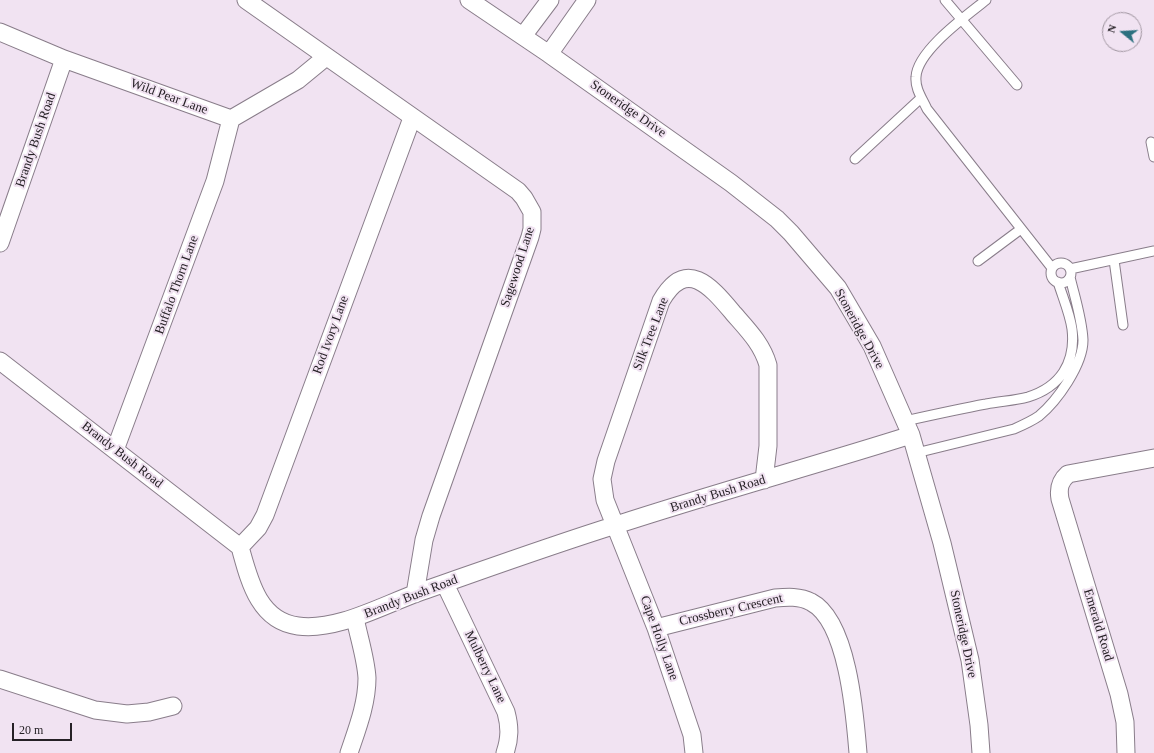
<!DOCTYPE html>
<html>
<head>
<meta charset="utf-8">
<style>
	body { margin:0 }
	#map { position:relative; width:1154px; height:753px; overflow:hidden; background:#f1e3f2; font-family:Georgia,serif }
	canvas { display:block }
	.north { position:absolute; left:1102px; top:12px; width:40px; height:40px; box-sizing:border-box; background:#f1e3f2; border:1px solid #a095a0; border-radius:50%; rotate:288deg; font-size:11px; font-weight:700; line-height:16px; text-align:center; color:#262126 }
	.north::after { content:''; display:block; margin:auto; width:14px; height:18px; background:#2b707f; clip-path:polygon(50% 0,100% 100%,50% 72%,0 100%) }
	.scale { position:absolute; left:12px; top:723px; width:60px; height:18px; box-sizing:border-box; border:2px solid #262126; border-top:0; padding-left:5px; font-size:12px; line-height:14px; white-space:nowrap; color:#262126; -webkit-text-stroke:3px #f1e3f2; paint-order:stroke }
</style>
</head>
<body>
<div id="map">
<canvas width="1154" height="753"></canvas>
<div class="north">N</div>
<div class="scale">20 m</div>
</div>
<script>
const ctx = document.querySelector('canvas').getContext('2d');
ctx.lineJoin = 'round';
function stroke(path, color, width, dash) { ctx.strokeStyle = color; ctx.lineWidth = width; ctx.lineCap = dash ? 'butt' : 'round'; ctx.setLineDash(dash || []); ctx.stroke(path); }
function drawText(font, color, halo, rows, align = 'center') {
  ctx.font = font + ' Georgia,serif'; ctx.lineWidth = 4; ctx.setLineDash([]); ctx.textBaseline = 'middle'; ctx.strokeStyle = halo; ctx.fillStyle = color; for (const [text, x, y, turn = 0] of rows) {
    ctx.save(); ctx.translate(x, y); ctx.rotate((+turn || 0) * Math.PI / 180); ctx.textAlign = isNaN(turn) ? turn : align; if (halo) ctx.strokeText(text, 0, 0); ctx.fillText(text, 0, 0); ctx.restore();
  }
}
const service = new Path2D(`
	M945 0 1017 85
	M986 0C966 16 917 51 916 77 915 89 922 98 927 109L1052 268
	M1151 142 1154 157
	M855 159 921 98
	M1114 260 1123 325
	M978 261 1021 229
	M1051 273a10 10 0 1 1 20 0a10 10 0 1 1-20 0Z
	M1070 269 1154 251
	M905 421C932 415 959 409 986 404 1000 401 1014 401 1028 397 1060 387 1076 363 1072 329 1070 314 1063 298 1058 282
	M916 453 1014 429C1023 425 1032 421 1039 416 1057 401 1083 365 1083 340 1082 319 1075 298 1070 277`);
const minor = new Path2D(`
	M246 0 518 191 524 198 532 212V229L530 237 431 516 424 540 415 594
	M469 0 549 54 731 183 777 219 791 233 838 288 872 346 911 435 942 543 970 660 979 725 981 753
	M0 32 64 59 231 119 298 80 326 57
	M523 36 550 0
	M549 54 587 0
	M0 243 64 59
	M0 361 240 547C249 579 258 621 298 626 337 631 381 606 417 593 483 570 549 546 616 525 714 493 813 466 911 435
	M115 450 215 181 231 119
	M240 547 258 528 265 515 412 118
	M445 584 506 712C510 727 510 738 505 753
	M656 628 775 598C787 597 800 596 811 602 848 621 855 716 858 753
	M0 679 95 710 127 714 149 712 173 706
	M349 753C357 729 367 704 367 678 366 659 359 638 355 618
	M694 753 692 735 656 628 605 500 602 479 606 461 661 301C687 256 712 288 734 314 748 330 762 344 768 365V446L764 480
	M1126 753 1125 722 1119 694 1060 499C1058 488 1060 481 1068 474L1154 458`);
stroke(service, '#897d8a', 11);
stroke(minor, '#897d8a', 19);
stroke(service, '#fff', 9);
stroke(minor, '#fff', 17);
drawText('13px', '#262126', '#f1e3f2', [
	["Wild Pear Lane",169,97,20],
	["Stoneridge Drive",628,109,35],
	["Brandy Bush Road",36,140,-71],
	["Sagewood Lane",518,267,-72],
	["Buffalo Thorn Lane",177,285,-70],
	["Stoneridge Drive",859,329,61],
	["Silk Tree Lane",651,334,-69],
	["Rod Ivory Lane",331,335,-70],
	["Brandy Bush Road",122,455,38],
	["Brandy Bush Road",718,494,-17],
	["Brandy Bush Road",411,597,-21],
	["Crossberry Crescent",731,610,-13],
	["Emerald Road",1098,625,73],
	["Stoneridge Drive",963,634,78],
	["Cape Holly Lane",659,638,70],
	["Mulberry Lane",485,667,64]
]);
</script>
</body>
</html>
